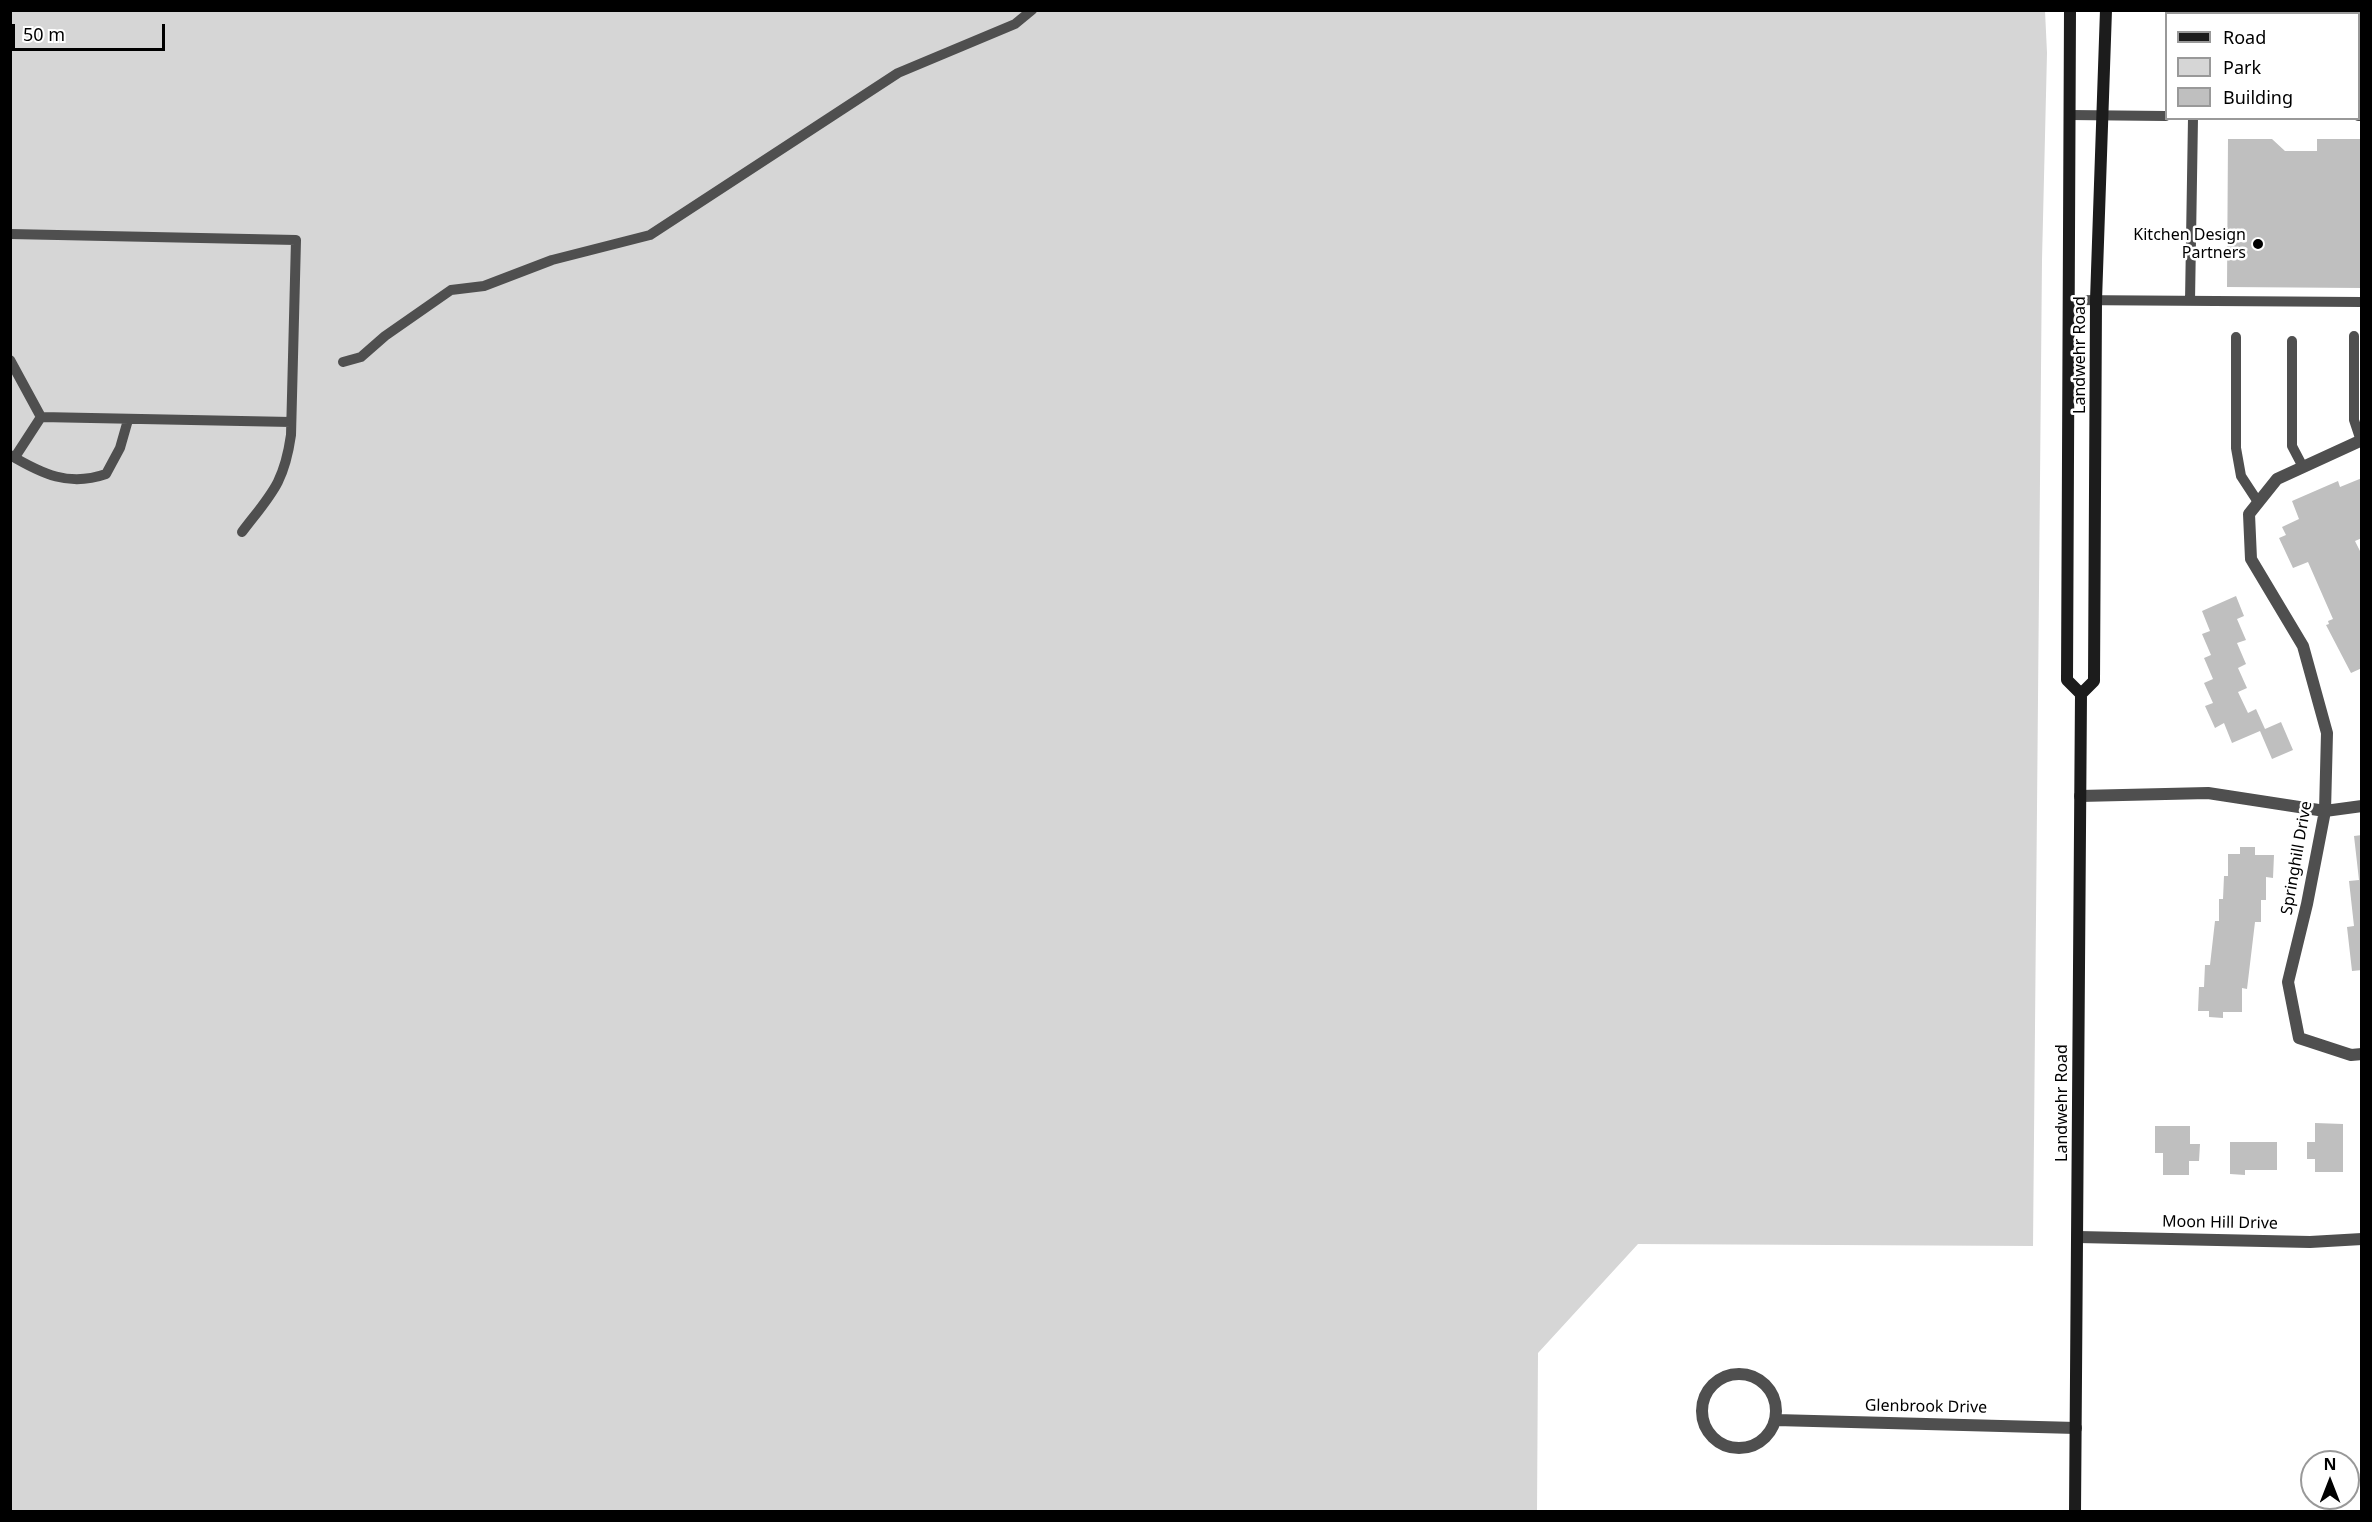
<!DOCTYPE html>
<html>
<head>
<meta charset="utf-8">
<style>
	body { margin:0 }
	#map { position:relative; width:2372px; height:1522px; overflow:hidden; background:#fff; font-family:"Noto Sans",sans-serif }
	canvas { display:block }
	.frame { position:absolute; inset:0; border:12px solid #000; pointer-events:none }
	.legend { position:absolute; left:2165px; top:12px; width:195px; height:108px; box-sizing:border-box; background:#fff; border:2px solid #999; margin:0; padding:8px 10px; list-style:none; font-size:18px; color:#000 }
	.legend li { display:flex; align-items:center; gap:12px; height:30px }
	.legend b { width:30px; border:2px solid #999 }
	.north { position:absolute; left:2300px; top:1450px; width:60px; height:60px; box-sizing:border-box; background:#fff; border:2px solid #999; border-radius:50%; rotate:0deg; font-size:16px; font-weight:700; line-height:24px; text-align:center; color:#000 }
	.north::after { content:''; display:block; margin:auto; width:21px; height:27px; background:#000; clip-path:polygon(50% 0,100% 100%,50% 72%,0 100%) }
	.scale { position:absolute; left:12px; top:24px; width:153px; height:27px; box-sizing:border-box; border:3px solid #000; border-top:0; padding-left:8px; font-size:18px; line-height:21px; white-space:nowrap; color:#000; -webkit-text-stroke:4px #fff; paint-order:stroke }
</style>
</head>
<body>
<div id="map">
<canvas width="2372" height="1522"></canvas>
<div class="frame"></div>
<ul class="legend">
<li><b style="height:8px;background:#1c1c1c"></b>Road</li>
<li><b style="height:16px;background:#d6d6d6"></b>Park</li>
<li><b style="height:16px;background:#bfbfbf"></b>Building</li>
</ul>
<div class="north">N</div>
<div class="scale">50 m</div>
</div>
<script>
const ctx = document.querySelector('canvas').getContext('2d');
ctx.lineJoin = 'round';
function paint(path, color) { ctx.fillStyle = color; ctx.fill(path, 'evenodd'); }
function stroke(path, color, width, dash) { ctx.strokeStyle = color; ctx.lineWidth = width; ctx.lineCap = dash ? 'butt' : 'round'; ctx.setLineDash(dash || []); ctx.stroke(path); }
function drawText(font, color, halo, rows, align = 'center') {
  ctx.font = font + ' "Noto Sans",sans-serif'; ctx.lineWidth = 5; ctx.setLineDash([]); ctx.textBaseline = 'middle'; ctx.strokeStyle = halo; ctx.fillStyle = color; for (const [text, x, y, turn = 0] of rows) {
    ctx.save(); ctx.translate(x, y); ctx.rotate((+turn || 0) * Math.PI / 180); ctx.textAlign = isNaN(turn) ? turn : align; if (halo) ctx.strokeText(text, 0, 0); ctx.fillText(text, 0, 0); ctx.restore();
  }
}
paint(new Path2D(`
	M10 11H2045L2047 53 2042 260 2033 1246 1638 1244 1538 1353 1537 1511H11Z`), '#d6d6d6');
paint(new Path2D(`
	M2228 139H2272L2285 151H2317V139H2362V288L2227 287Z
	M2362 478V538L2355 541 2362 555V668L2351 673 2326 625 2329 624 2328 621 2333 619 2308 562 2293 568 2279 538 2286 535 2282 527 2299 519 2292 501 2338 481 2340 487Z
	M2236 596 2244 616 2237 619 2246 640 2237 643 2246 664 2238 668 2247 688 2238 692 2248 713 2256 709 2265 729 2281 722 2293 750 2272 759 2260 731 2232 743 2224 723 2215 728 2205 706 2213 703 2204 683 2213 679 2204 658 2211 655 2202 634 2210 631 2202 611Z
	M2362 835V970L2352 971 2347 927 2354 926 2349 881 2359 880 2354 836Z
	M2240 847H2255V855H2274L2273 878 2266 877V900H2261V922H2255L2247 989 2242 988V1012H2223V1018L2209 1017V1011H2198L2199 987H2204L2205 965H2210L2215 921H2219V899H2223L2224 876H2228V854H2240Z
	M2315 1123 2343 1124V1172H2315V1159H2307V1142H2315Z
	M2155 1126H2190V1144H2200L2199 1161H2189V1175H2163V1153H2155Z
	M2230 1142H2277V1170H2245V1175L2230 1174Z`), '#bfbfbf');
stroke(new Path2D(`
	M2242 10V14
	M2184 14V10
	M2304 14 2306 10
	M2358 55H2362
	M2070 115 2166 116
	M2358 116H2362
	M10 234 296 240 291 435C284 484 271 494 242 532
	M2069 300 2362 302
	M2190 301 2193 118
	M2354 336V420L2361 441
	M2236 337V448L2241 476 2258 502
	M2292 341V446L2303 467
	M10 360 41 417 291 422
	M343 362 361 357 385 336 451 290 484 286 552 260 650 235 898 73 1015 24 1032 10
	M10 455C42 474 69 487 106 474L120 448 128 420
	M15 457 41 417`), '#4f4f4f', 10);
stroke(new Path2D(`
	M2362 440 2277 479 2249 514 2251 559 2303 646 2327 733 2325 811 2307 904 2288 982 2299 1038 2351 1055 2362 1054
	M2080 796 2208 793 2325 811 2362 806
	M2078 1237 2310 1242 2362 1239
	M1702 1411a37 37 0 1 1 74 0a37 37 0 1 1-74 0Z
	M1776 1420 2076 1428`), '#4f4f4f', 12);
stroke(new Path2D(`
	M2070 10 2067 680 2081 694 2094 681 2096 300 2106 10
	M2075 1512 2081 694`), '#1c1c1c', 12);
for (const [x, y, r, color] of [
	[2258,244,6,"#000"]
]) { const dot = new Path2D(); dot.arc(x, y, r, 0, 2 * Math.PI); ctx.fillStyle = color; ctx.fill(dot); stroke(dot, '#fff', 2); }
drawText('16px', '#000', '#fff', [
	["Kitchen Design",2246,235],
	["Partners",2246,253]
], 'right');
drawText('16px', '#000', '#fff', [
	["Landwehr Road",2080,355,-90],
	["Springhill Drive",2297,858,-80],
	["Landwehr Road",2062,1103,-90],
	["Moon Hill Drive",2220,1223,1],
	["Glenbrook Drive",1926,1407,1]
]);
</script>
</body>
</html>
